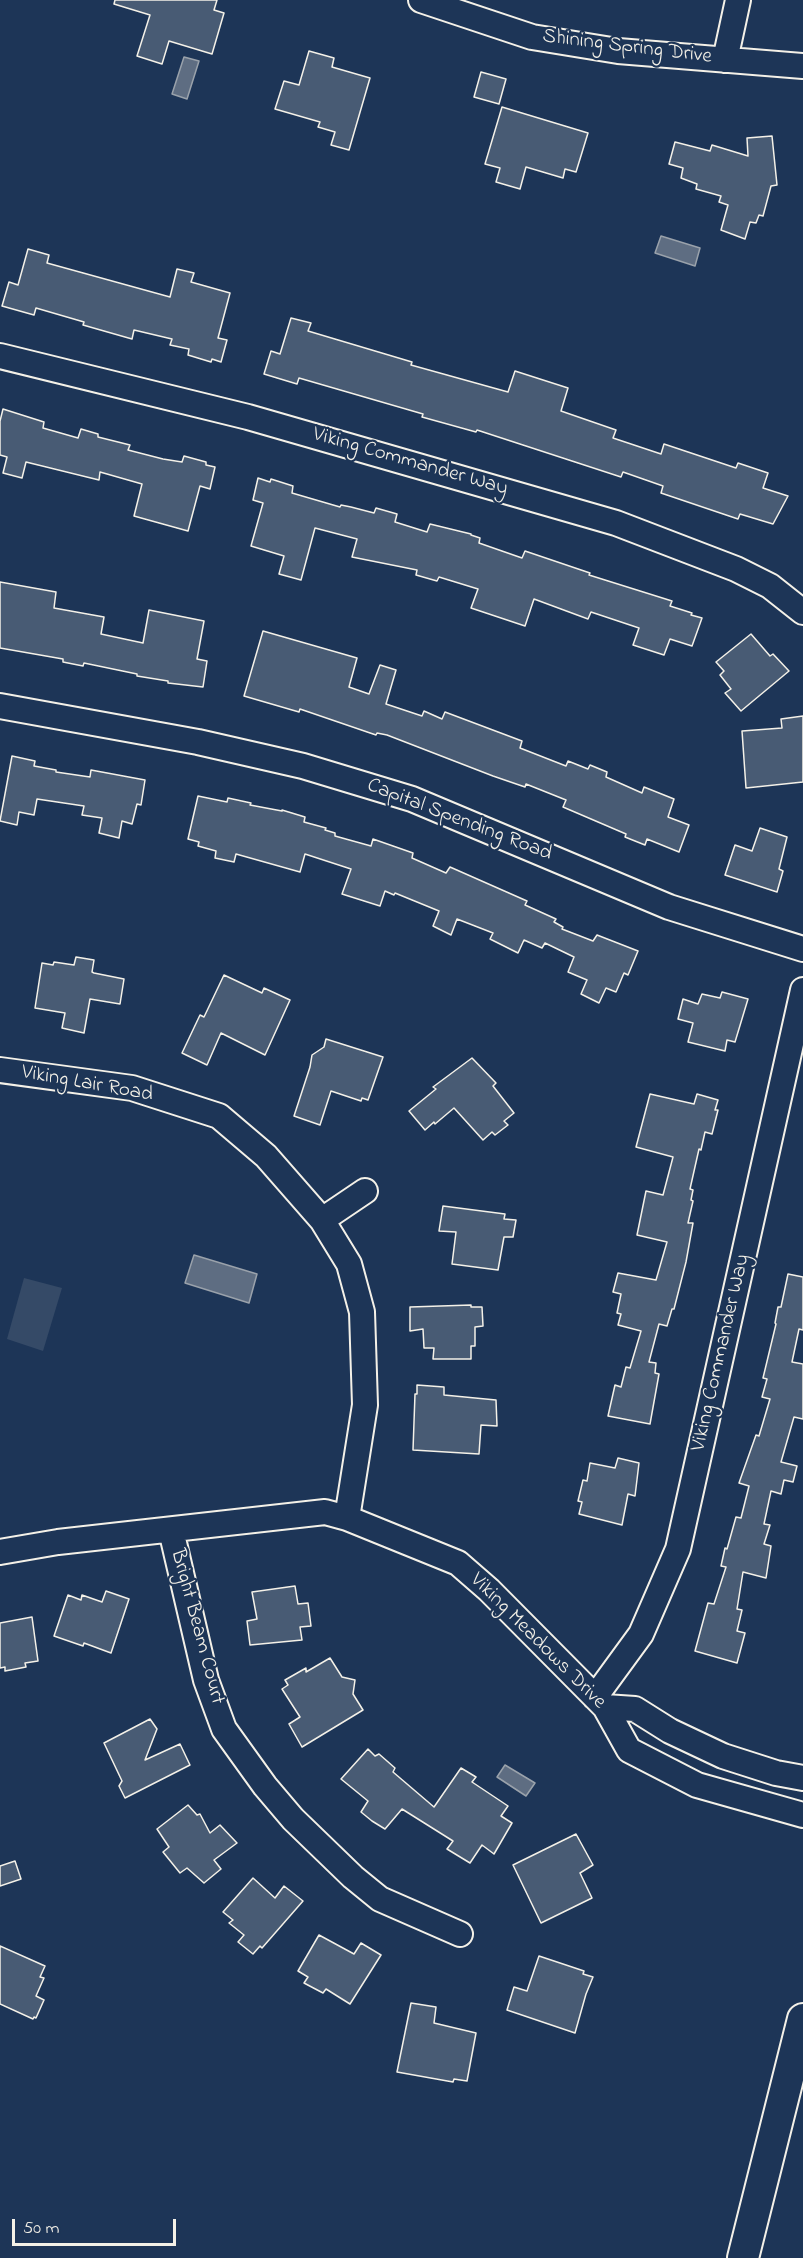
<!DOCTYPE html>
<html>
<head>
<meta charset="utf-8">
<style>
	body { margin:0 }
	#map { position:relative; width:803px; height:2258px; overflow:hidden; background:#1d3557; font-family:"Indie Flower",sans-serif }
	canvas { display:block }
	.scale { position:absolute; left:12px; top:2219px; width:164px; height:27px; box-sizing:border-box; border:3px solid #f4f1e8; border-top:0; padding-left:8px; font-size:18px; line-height:21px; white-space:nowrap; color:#f4f1e8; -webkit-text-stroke:4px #1d3557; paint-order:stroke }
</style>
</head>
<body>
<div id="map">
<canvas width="803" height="2258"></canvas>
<div class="scale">50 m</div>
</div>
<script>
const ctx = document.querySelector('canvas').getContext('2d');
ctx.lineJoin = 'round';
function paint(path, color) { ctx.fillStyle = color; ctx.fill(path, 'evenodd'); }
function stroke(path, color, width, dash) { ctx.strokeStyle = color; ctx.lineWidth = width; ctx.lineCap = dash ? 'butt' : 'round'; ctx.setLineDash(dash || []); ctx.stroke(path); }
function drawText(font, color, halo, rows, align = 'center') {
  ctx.font = font + ' "Indie Flower",sans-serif'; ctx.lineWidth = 4.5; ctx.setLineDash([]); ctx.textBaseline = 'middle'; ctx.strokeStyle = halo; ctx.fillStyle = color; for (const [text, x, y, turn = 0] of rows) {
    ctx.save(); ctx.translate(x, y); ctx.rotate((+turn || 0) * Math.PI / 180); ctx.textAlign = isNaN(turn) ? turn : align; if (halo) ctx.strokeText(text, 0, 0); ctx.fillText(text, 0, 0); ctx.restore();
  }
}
paint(new Path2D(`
	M24 1278 62 1288 43 1351 7 1339Z`), '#354a67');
const water = new Path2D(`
	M184 57 199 61 187 99 172 94Z
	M661 236 700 248 695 266 655 253Z
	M194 1255 257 1274 249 1303 185 1283Z
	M505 1765 535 1783 526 1796 497 1777Z`);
paint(water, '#5e6d82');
stroke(water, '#9aa2ab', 1.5);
const building = new Path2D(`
	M115 0H217L214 10 224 13 212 54 169 41 162 64 137 56 150 15 114 4Z
	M309 51 334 58 332 67 370 78 349 150 331 145 335 132 318 127 320 122 275 109 284 81 299 85Z
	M481 72 506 79 499 104 474 97Z
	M502 107 588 133 576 172 565 169 563 178 526 167 520 189 496 182 500 168 485 164Z
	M772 136 777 185 771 186 763 216 759 215 756 223 750 222 745 239 721 230 728 205 719 202 721 196 696 189 697 184 681 178 683 168 669 164 675 142 710 151 712 145 748 156 747 138Z
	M28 249 49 255 47 263 170 297 177 269 194 273 191 282 230 293 218 338 227 340 221 362 212 359 211 362 188 355 189 349 170 345 172 339 134 330 132 339 83 325 84 322 36 308 34 315 2 306 9 282 18 285Z
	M291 318 311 323 308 331 412 362 411 365 508 392 515 371 568 388 561 411 616 430 613 438 661 454 664 444 736 468 738 463 768 473 763 488 788 496 773 524 740 514 738 519 661 493 663 486 623 472 621 477 477 430 476 432 422 417 423 414 299 378 297 384 264 374 271 351 280 354Z
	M3 409 44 422 43 428 78 438 81 429 98 434V437L130 445 128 450 163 459 182 462 184 456 206 462V465L215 467 210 489 200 486 188 531 134 516 142 484 100 472 99 480 26 462 22 478 3 473 7 457 0 455V421Z
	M258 478 270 482 271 479 293 486 292 493 340 507 341 505 351 507 374 513 376 508 397 514 395 522 427 532 430 524 471 534V535L480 538 479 543 522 558 525 551 590 573 589 575 672 601 670 606 692 613 691 615 702 618 692 646 670 639 664 655 633 645 639 628 591 612 588 619 534 599 525 626 471 608 478 589 439 577 437 581 416 575 417 570 352 557 357 539 315 528 301 580 279 574 284 556 251 546 263 503 253 500Z
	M0 582 56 592 54 608 104 617 101 634 143 643 149 610 204 621 197 659 207 661 203 687 168 683V681L137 676V674L84 663 83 666 63 662V659L0 648Z
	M263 631 357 658 349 687 369 694 380 665 396 670 386 704 422 716 424 711 442 719 445 712 522 741 520 748 566 766 568 761 588 769 590 765 607 772 606 777 642 793 644 787 674 799 668 817 689 825 679 852 647 839 645 845 625 837 626 834 563 807 566 800 526 784 525 787 493 776 387 735 377 733 376 735 300 709 299 712 244 696Z
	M751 634 770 656 773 654 789 671 741 711 725 693 731 689 720 675 724 671 716 662Z
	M803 716V782L746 788 742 731 782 728 781 719Z
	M12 756 35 761 34 766 56 770V772L90 777 91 770 145 780 141 805 137 804 132 824 122 821 119 838 99 833 102 818 82 815 84 806 37 799 34 815 19 812 17 825 0 821Z
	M198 796 227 802 228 798 251 803 250 805 282 811V810L305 817 304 822 326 828 325 830 335 833V836L371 846 373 839 413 853 412 858 446 873 450 867 527 901 525 905 556 919 554 922 563 927 562 929 593 941 597 935 638 951 628 975 624 973 616 992 606 988 599 1003 581 994 587 980 568 972 574 957 545 943 542 948 524 940 518 953 490 939 493 933 457 919 451 935 433 926 439 911 395 893 394 895 385 891 380 906 342 894 351 869 305 854 300 872 236 854 234 862 215 858 216 851 198 846 199 842 188 839Z
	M760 828 787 837 779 869 783 871 777 892 725 875 735 845 752 851Z
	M76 957 94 960 92 972 94 973 124 979 120 1004 90 999 84 1033 62 1028 65 1013 35 1008 42 963 53 965 54 962 74 965Z
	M224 975 262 993 264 988 290 1000 265 1055 221 1033 207 1065 182 1053 200 1015 204 1017Z
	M722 992 748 999 735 1042 727 1040 725 1051 688 1042 693 1023 678 1019 683 999 698 1004 702 994 720 998Z
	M326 1039 383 1057 368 1100 362 1098 361 1101 331 1091 320 1125 294 1116 310 1067 312 1055 324 1047Z
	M472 1058 496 1083 493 1086 514 1113 504 1121 508 1125 495 1135 492 1132 483 1140 454 1108 435 1124 434 1122 425 1130 409 1111 436 1089 433 1087Z
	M650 1094 694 1104 697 1094 718 1100 715 1110H718L712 1134 705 1132 701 1150 699 1149 690 1189 693 1190 691 1200 693 1201 688 1223H693L686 1262 674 1309H672L667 1326 659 1324 649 1362 656 1363 655 1373 659 1374 650 1424 608 1416 615 1385 621 1387 626 1367 630 1368 641 1331 618 1325 621 1314 617 1313 621 1294 613 1292 618 1273 656 1280 667 1242 637 1235 646 1191 663 1195 673 1157 636 1147Z
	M443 1206 505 1214 504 1219 516 1220 513 1237H504L498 1270 452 1264 456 1232 439 1231Z
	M788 1274 803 1277V1330L799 1329 792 1362 803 1364V1419L794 1417 781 1462 797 1466 793 1482 784 1480 781 1494 771 1491 764 1524 770 1525 764 1544 771 1546 766 1578 743 1572 737 1609 742 1610 737 1631 745 1633 737 1663 695 1651 708 1603 714 1604 726 1567 721 1566 725 1548 727 1549 736 1517 741 1518 749 1486 739 1483 756 1435 759 1436 770 1399 762 1397 767 1379 763 1378 776 1324 775 1323 778 1307H781Z
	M471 1305V1307H482L483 1326 475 1327V1346H471V1359H433L434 1348H424L423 1329 410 1331V1307Z
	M417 1385 444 1387V1395L496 1400 497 1426 481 1425 479 1454 413 1450 415 1394H417Z
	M618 1458 639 1463 635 1496 628 1494 622 1525 579 1514 582 1502 578 1501 583 1480 587 1481 590 1463 615 1468Z
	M295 1586 298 1604 308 1603 311 1626 300 1627 302 1640 250 1645 247 1621 257 1619 252 1592Z
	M106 1591 129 1599 111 1653 84 1643 83 1646 54 1636 68 1595 81 1600 82 1595 102 1602Z
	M32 1617 38 1661 25 1663 26 1667 5 1671V1667L0 1668V1623Z
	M330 1658 342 1677 355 1680 353 1694 363 1710 302 1747 289 1724 300 1717 282 1689 288 1685 285 1680 306 1668V1672Z
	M150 1719 157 1729 145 1760 180 1744 190 1765 125 1798 119 1786 122 1781 104 1743Z
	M368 1749 375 1756 379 1754 395 1768 393 1772 434 1807 461 1768 476 1777 472 1782 508 1806 501 1816 512 1823 494 1854 482 1845 470 1863 447 1849 453 1841 402 1809 385 1829 372 1821 361 1812 368 1801 341 1779Z
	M188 1805 197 1815 200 1814 210 1833 220 1825 237 1843 214 1860 221 1869 204 1883 187 1868 180 1873 163 1852 169 1847 157 1829Z
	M576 1834 593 1865 580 1873 592 1898 541 1923 513 1865Z
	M15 1861 21 1879 0 1886V1866Z
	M253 1878 275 1898 284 1886 303 1901 262 1948 260 1946 253 1954 238 1942 244 1935 229 1923 233 1920 223 1912Z
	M319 1935 354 1954 361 1943 381 1955 350 2004 326 1989 323 1993 304 1983 308 1977 298 1971Z
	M0 1946 45 1966 40 1977 44 1978 36 1996 44 2000 36 2018 34 2017 33 2019 0 2004Z
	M539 1956 584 1971 583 1974 593 1977 586 1994 575 2033 507 2010 514 1987 527 1991Z
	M411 2003 436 2007 434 2023 476 2033 467 2081 454 2079 453 2082 397 2072Z`);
paint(building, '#485b74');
stroke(building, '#f4f1e8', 1.5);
const minor = new Path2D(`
	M421 0 532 37 618 51 803 66
	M725 60 738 0
	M0 356 248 417 616 523 736 569 770 586 803 612
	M0 706 198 742 303 766 412 799 669 907 803 949
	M0 1070 132 1088 219 1116 266 1156 322 1220 349 1264 362 1312 365 1405 347 1518
	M322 1220 365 1191
	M171 1530 206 1680 224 1729 265 1786 293 1819 353 1877 380 1899 460 1934
	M0 1552 58 1542 325 1512 347 1518 458 1563 489 1590 605 1707 629 1750 697 1785 803 1815
	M595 1697 641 1634 678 1549 803 990
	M605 1707 635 1709 670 1731 723 1756 776 1773 803 1778`);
const tertiary = new Path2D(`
	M743 2258 803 2019`);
stroke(minor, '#f4f1e8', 28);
stroke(tertiary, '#f4f1e8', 34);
stroke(minor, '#1d3557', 24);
stroke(tertiary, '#1d3557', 30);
drawText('21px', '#f4f1e8', '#1d3557', [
	["Shining Spring Drive",627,48,7],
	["Viking Commander Way",410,463,16],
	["Capital Spending Road",459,821,21],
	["Viking Lair Road",87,1085,10],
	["Viking Commander Way",722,1353,-77],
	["Bright Beam Court",196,1627,75],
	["Viking Meadows Drive",537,1642,45]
]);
</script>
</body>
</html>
